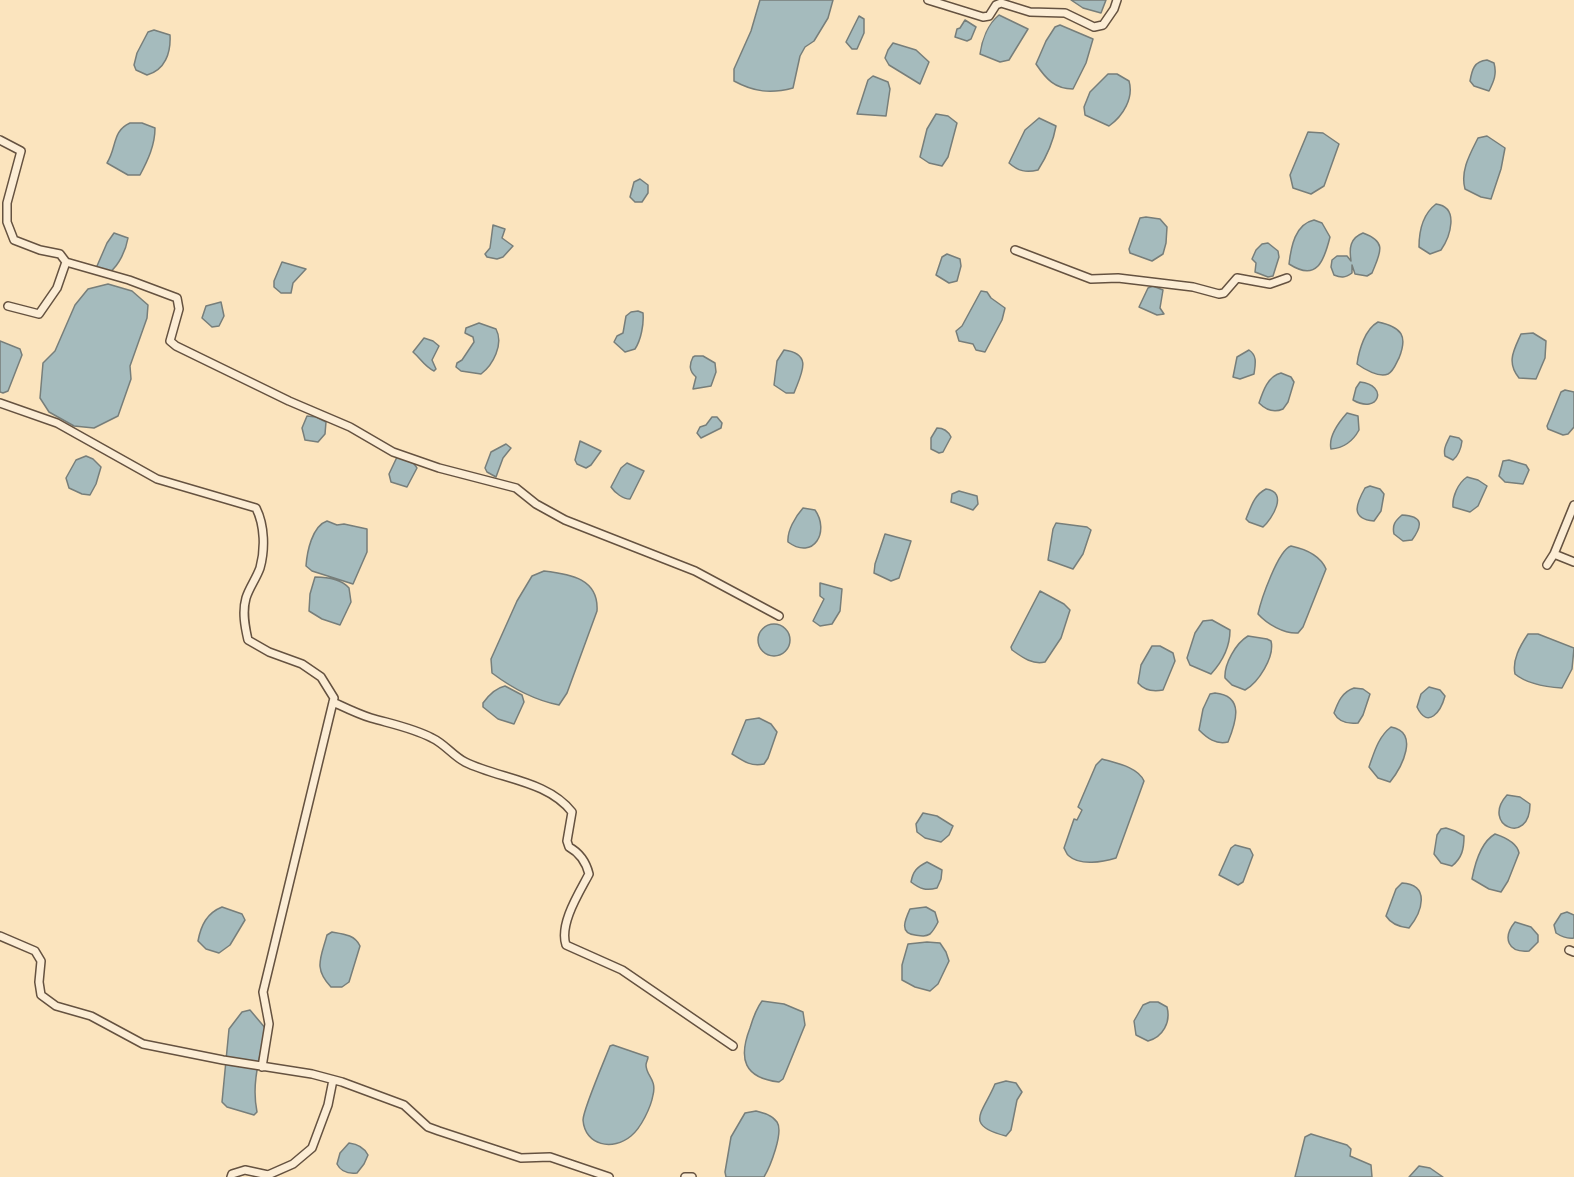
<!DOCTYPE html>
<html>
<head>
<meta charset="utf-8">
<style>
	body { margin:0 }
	canvas { display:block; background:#fbe4be }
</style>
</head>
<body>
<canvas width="1574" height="1177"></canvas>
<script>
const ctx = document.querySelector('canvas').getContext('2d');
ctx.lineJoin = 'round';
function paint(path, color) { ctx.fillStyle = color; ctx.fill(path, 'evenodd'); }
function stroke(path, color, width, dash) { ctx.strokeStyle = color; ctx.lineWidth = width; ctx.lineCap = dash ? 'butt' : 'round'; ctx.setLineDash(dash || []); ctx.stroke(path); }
const water = new Path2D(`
	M760 0H833L828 18 814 41 805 47 800 56 793 88C771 94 754 92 734 81V69L751 31Z
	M1071 0H1106L1101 13 1083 8Z
	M999 15 1028 29 1009 60 1000 62 980 54C982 40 988 24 999 15Z
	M859 16 864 19V33L857 49H852L846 42Z
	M965 20 976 27 971 39 967 41 955 37 957 29 960 28Z
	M1060 25 1093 39 1086 63 1073 89C1055 89 1046 79 1036 64L1046 41 1055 27Z
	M154 30 170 35C171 53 165 70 147 75L136 70 134 65 137 53 148 32Z
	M893 43 916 50 929 62 920 84 889 65 885 58 888 50Z
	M1487 60 1494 63C1497 74 1494 81 1489 91L1474 86 1470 81C1472 70 1474 61 1487 60Z
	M1108 74H1117L1129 81C1134 98 1123 116 1109 126L1085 115 1084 107 1090 92Z
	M873 76 888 82 890 89 886 116 857 114 868 80Z
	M936 114 948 116 957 123 948 157 942 166 929 163 920 157 927 129Z
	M1039 118 1056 126C1053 143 1047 156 1038 170 1026 173 1018 171 1009 163L1025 130Z
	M130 123H142L155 128C155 145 148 160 140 175H128L107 163C117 147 112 131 130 123Z
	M1308 132 1323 133 1339 144 1324 186 1311 194 1293 188 1290 175Z
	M1487 136 1505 148 1501 169 1491 199 1481 197 1465 189C1460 171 1470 154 1478 138Z
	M640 179 648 185V193L642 202H635L630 197 634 182Z
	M1436 204C1460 207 1450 237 1441 250L1430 254 1419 247C1419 231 1423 214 1436 204Z
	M1146 217 1160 219 1167 227 1166 243 1163 254 1152 261 1130 253 1129 249 1140 218Z
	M1314 220 1322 223 1330 237C1324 261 1317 282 1289 264 1291 247 1295 224 1314 220Z
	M493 225 505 229 502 238 513 246 503 257 497 259 487 257 485 254 490 248Z
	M114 233 128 238C126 250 119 265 110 272L97 268V266L107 243Z
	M1363 233C1388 242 1380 253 1372 273L1367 276 1355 274 1352 265V273C1345 278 1341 278 1334 275L1331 267 1332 260 1337 256H1347L1351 261C1349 248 1350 238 1363 233Z
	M1268 243 1278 251 1279 257 1273 276 1268 277 1255 272 1256 263 1252 259 1256 250 1262 244Z
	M947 254 960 259 961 266 957 281 949 283 936 275 942 257Z
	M282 262 306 269 293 283 291 293H281L274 287V281Z
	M108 284 132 291 148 305 147 318 130 366 131 379 118 416 94 428 74 426 49 412 40 398 43 363 55 351 75 305 88 289Z
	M1153 286 1163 290 1160 308 1164 314 1157 315 1139 307 1148 288Z
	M981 291 987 292 991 298 1005 308 1002 320 985 352 976 350 973 344 959 341 956 331 962 326Z
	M221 302 224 316 219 326 212 327 202 318 206 306Z
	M638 311 643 313C644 324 641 340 635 349L625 352 614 342 617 336 623 333 626 316 631 312Z
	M1378 322C1402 327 1408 336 1399 358 1396 363 1394 371 1388 374 1379 378 1364 369 1357 364 1359 350 1365 329 1378 322Z
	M479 323 496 329C504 344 493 365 481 374L461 371 456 367 457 363 462 360 474 342 473 337 465 333 466 328Z
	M1533 333 1546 341 1545 358 1536 379 1519 378C1506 362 1514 350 1521 334Z
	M424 338 433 341 439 346 432 360 436 369 434 371C425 367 421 359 413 352Z
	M0 341 20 349 22 355 8 391 3 393 0 392Z
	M784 350C814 354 801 374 794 393H786L774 385 777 361Z
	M1249 350C1258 356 1255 365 1254 374L1240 379 1233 377 1237 357Z
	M695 356H703L715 363 716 372 711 386 693 389 696 377C689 371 689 365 693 357Z
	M1281 373 1291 377 1294 382 1288 402 1283 409C1274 413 1266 410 1259 403 1263 391 1268 376 1281 373Z
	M1360 382C1389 385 1379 415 1353 400L1356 388Z
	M1565 390 1574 392V427L1568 434 1563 435 1548 429 1547 426 1561 392Z
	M1347 413 1358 416 1359 430C1353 441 1345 448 1331 449 1328 436 1339 422 1347 413Z
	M307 416 316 417 326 422 325 434 318 442 305 440 302 428Z
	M712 417H717L722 423 721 428 701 438 697 433 700 427 706 425Z
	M937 428C943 428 948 431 951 437L943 452 939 453 931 449V438Z
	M1450 436 1459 438 1462 441C1461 449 1459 455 1453 460L1445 456C1443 448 1447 443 1450 436Z
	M580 441 601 451 591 465 586 468 577 464 575 460Z
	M506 444 511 448 503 458 496 477 487 472 485 468 491 452Z
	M86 456 93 459 101 467 96 484 90 495 82 494 69 488 66 478 76 460Z
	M397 457C406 459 413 460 417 468L407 487 391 482 389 474Z
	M1509 460 1526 465 1529 470 1523 484 1505 482 1499 476 1503 461Z
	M627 463 644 471 630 499C623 499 615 493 611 487L621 468Z
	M1467 477 1478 480 1487 486 1478 506 1470 512 1453 507C1452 497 1458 483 1467 477Z
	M1370 486 1380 489 1384 494 1381 511 1374 521C1350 519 1356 504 1365 488Z
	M1266 489C1289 492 1272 519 1263 527L1249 522 1246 519C1251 507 1254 495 1266 489Z
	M959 491 977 496 978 504 973 510 951 502 952 494Z
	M803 508 815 510C830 531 814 561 788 542 787 531 795 517 803 508Z
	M1402 515C1423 516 1423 525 1412 540L1403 541 1394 534C1392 525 1395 521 1402 515Z
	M327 521 337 525 344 524 367 529V552L353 584 312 571 306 566C307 552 312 526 327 521Z
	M1056 523 1087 527 1091 530 1083 554 1073 569 1048 560 1053 529Z
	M885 534 911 541 899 578 891 581 874 573 875 564Z
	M1291 546C1305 549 1320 555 1326 569L1303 627 1298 633C1284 634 1267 624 1258 614 1261 600 1278 550 1291 546Z
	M544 571C571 574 599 579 597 611L567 693 559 705C533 700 512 688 492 673L491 659 517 601 532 576Z
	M315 577C327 577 341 579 349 588L351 602 340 625 322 619 309 611 310 594Z
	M820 583 842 589 840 611 832 624 820 626 813 621 824 599 820 596Z
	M1040 591 1064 604 1070 610 1061 638 1045 662C1032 665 1022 657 1012 650L1011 647Z
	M1212 620 1230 630C1230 647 1222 662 1211 674L1190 665 1187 658 1195 633 1203 621Z
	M758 640a16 16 0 1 1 32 0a16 16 0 1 1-32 0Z
	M1528 634H1538L1574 648 1572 669 1562 688C1546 687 1527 684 1515 674 1512 660 1520 646 1528 634Z
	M1248 636 1267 639 1271 641C1275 657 1258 683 1245 690L1232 685 1225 678C1224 664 1236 643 1248 636Z
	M1152 646H1160L1173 653 1175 661 1163 690C1153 692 1145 691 1138 683L1141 665Z
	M505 686 522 695 524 702 514 724 498 719 483 707V703C488 696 496 688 505 686Z
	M1429 687 1440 690 1445 696C1441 711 1428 730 1417 707L1421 694Z
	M1354 688 1363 689 1370 694 1363 715 1358 723C1349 724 1339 723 1334 713 1338 702 1342 692 1354 688Z
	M1215 693C1245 696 1236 722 1228 742 1216 745 1207 738 1199 730L1203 709 1210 694Z
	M759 718 771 724 777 732 768 758 764 764C751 767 743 761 732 754L746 720Z
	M1391 727C1420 732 1402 767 1390 782L1378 778 1369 767C1374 753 1378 737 1391 727Z
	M1102 759C1116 763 1138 767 1144 781L1116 858C1103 862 1080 866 1069 856 1066 854 1066 851 1064 848L1074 819 1077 820 1082 810 1078 807 1096 765Z
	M1507 795 1520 797 1530 804C1530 847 1480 825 1507 795Z
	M923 813 937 816 953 826 949 835 941 842 925 838 917 832 916 824Z
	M1446 828 1455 831 1464 836C1464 849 1462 858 1452 866L1441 863 1434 854 1437 835 1441 829Z
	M1495 834C1504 837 1517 842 1519 853L1508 881 1501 892 1489 889 1472 879C1475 863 1481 842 1495 834Z
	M1235 845 1250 849 1253 855 1243 882 1238 885 1219 875 1231 848Z
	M927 862 942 870 941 879 937 888C926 891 920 889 911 882 913 871 917 867 927 862Z
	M1402 883C1431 885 1422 912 1409 928 1399 927 1391 924 1386 916L1396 889Z
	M222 907 242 914 245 920 230 945 219 953 206 949 198 941C201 925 207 913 222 907Z
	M926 907 935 912 938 922C936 926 933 931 930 934 925 937 921 936 915 935 899 933 905 920 910 909Z
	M1567 912 1574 915V938C1567 939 1562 937 1556 933L1554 925 1561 914Z
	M1515 922 1531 927 1538 935V942L1529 951C1508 953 1502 938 1515 922Z
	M332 932C344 934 355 935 360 946L349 982 342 987H331C313 968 321 958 327 935Z
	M927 942 940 943 946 952 949 961 938 984 930 991 915 987 902 980V965L908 944Z
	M762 1001 784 1004 803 1012 805 1025 783 1079 779 1082C744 1078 738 1059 750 1028 753 1018 756 1009 762 1001Z
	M1150 1002H1158L1167 1007C1171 1022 1163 1037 1148 1041L1136 1035 1134 1021 1143 1005Z
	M250 1010 266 1029C260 1057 251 1083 257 1112L254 1115 227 1107 222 1102 229 1029 242 1012Z
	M613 1045 648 1057C648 1060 646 1062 646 1065 646 1076 657 1079 653 1095 651 1107 641 1128 631 1136 613 1151 585 1146 583 1120 583 1110 605 1059 610 1046Z
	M1006 1081 1016 1083 1022 1092 1017 1100 1011 1130 1006 1136C963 1125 983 1113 995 1084Z
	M756 1111C764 1113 772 1115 777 1122 784 1132 770 1167 764 1177H726L725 1172 731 1137 745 1113Z
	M1311 1134 1347 1145 1351 1149 1350 1156 1371 1165 1372 1177H1295L1305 1137Z
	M349 1143C357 1144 364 1147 368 1155L364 1164 357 1173C348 1174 341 1172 337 1164L340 1153Z
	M1419 1166 1430 1168 1443 1177H1409Z`);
paint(water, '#a5bbbd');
stroke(water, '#777e7a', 1.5);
const minor = new Path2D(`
	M928 0 983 17 989 16 996 5 1001 3 1030 12 1065 13 1094 27 1103 25 1114 9 1117 0
	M0 140 21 151 7 203V222L14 240 40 250 60 254 66 262 57 288 39 314 8 306
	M1015 250 1091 279 1118 278 1193 287 1219 294 1224 293 1237 278 1270 284 1287 278
	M66 262 129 280 177 298 179 309 170 341 176 346 289 401 350 427 393 452 439 468 516 488 536 504 565 520 695 571 779 616
	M0 403 57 423 157 479 256 508C265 526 265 550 260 568 256 579 249 588 246 598 242 612 245 627 248 640L269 652 302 664 321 677 334 698 263 992 269 1024 262 1067
	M1554 554 1574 562
	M1547 565 1554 554 1574 505
	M333 702C346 708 358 714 371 718 392 724 413 728 432 738 445 744 453 756 465 762 499 779 547 780 572 812L567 841 569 847C580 853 586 862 589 874 579 893 559 924 566 945L622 970 733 1046
	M0 936 35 951 41 961 39 982 41 995 56 1006 91 1016 143 1044 223 1060 312 1074 342 1082 404 1105 428 1127 439 1131 521 1158 550 1157 609 1177
	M1569 950 1574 952
	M231 1177 232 1174 245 1170 268 1175 293 1164 312 1148 328 1105 333 1080
	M685 1177H692`);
stroke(minor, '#655240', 10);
stroke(minor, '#fcedd5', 7);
</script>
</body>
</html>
